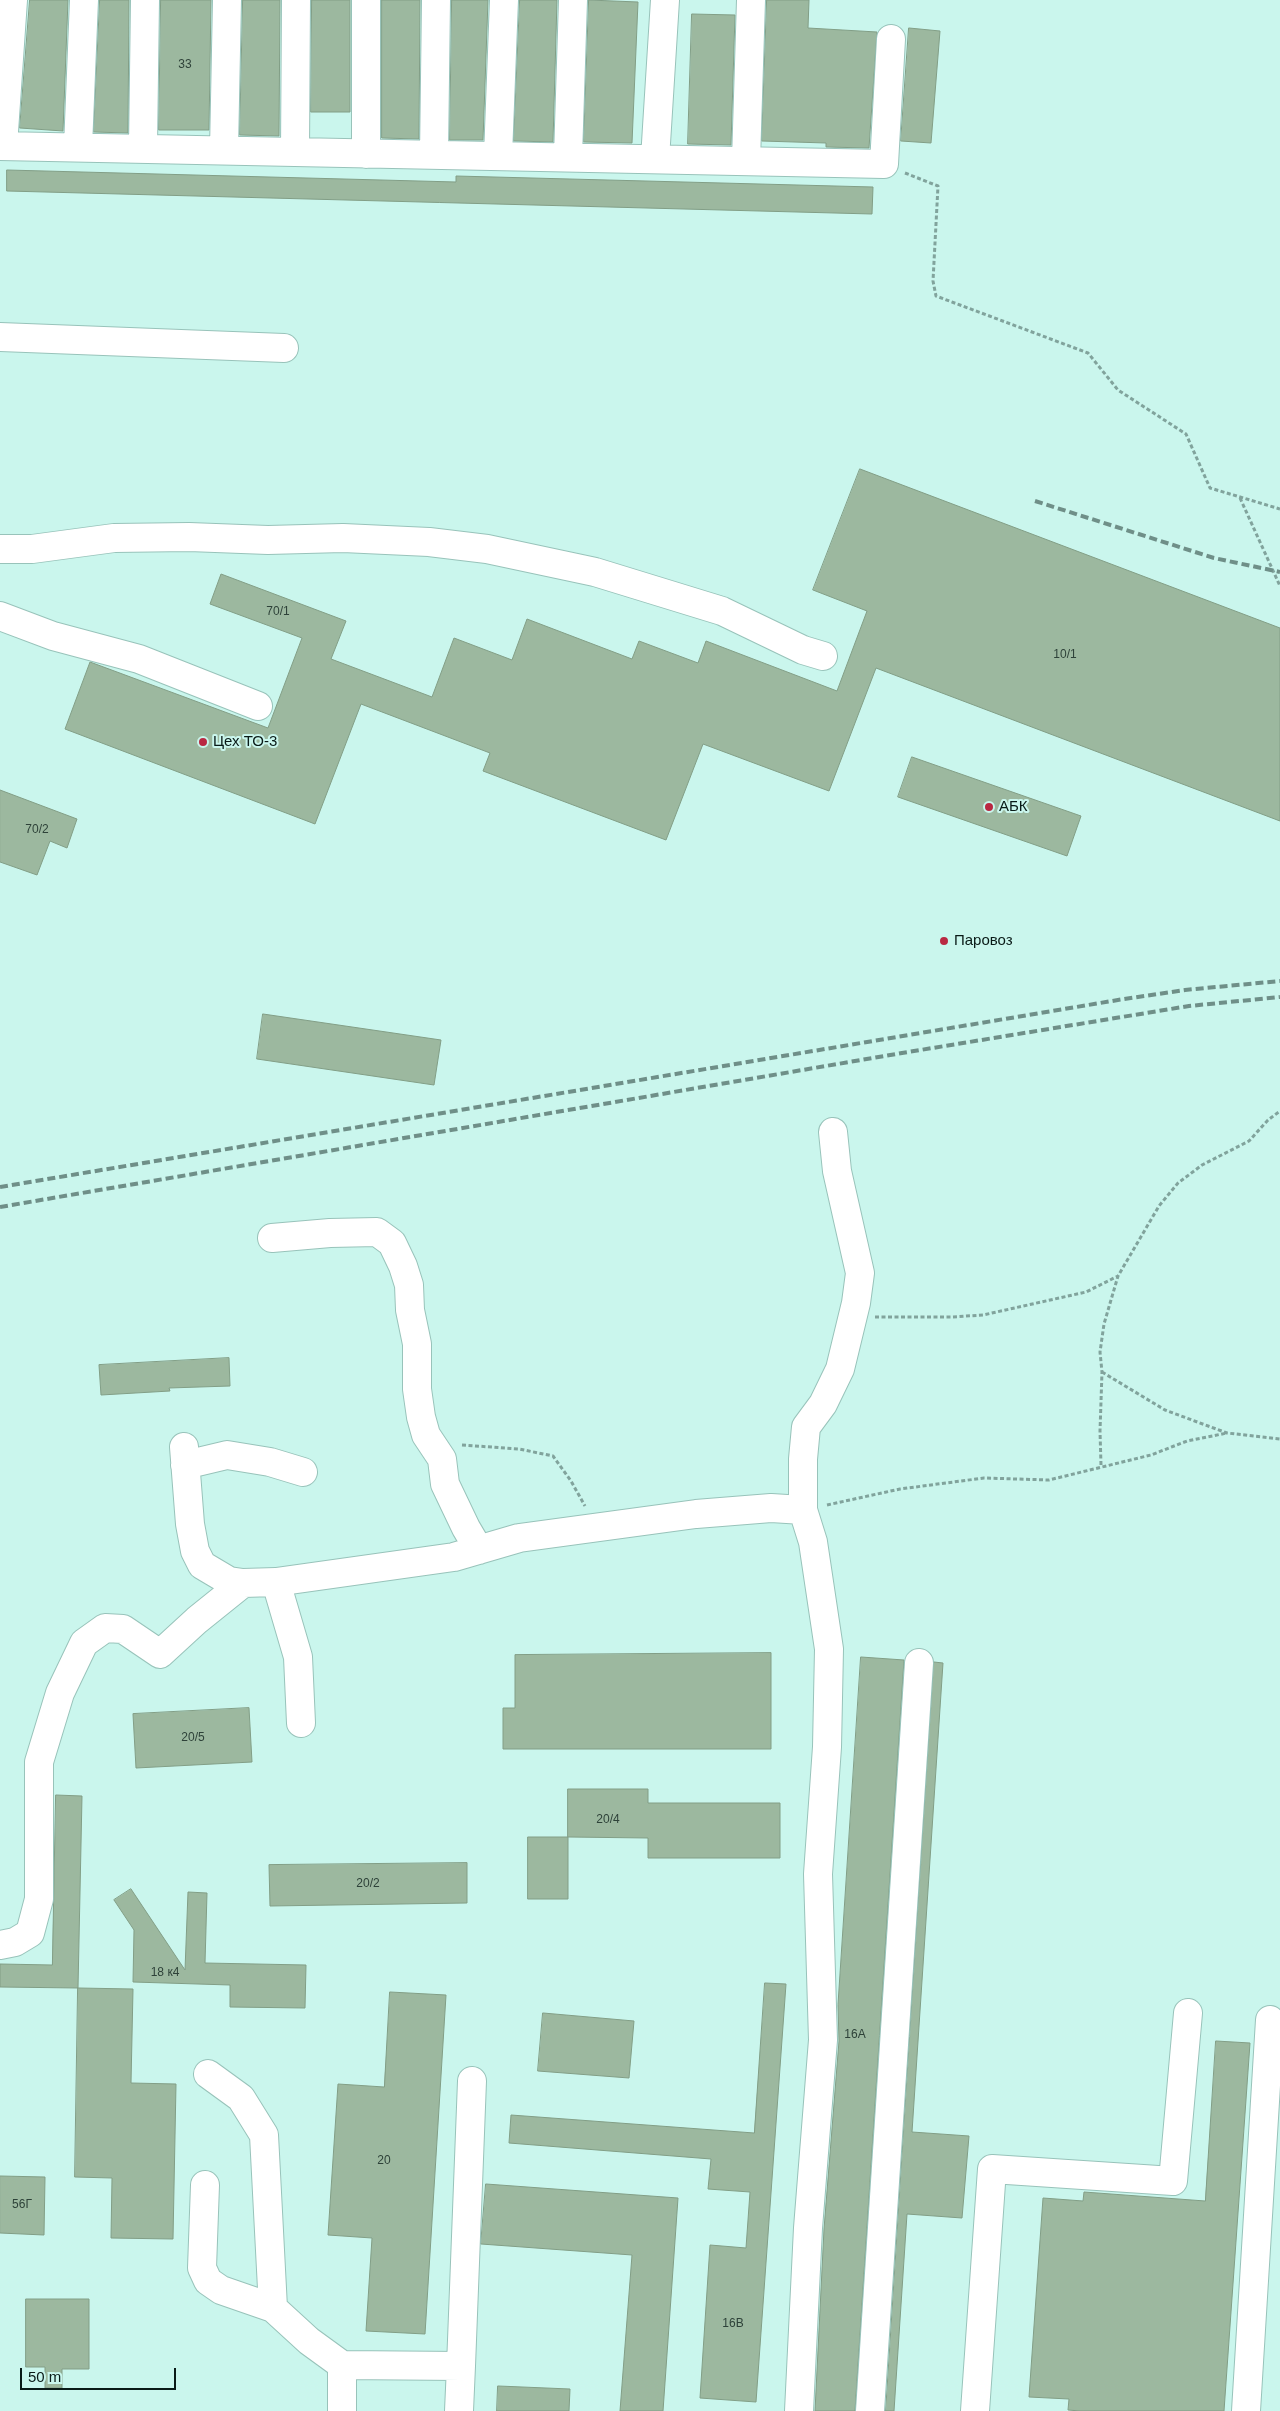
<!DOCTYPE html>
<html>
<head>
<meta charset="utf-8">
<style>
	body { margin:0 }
	#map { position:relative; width:1280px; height:2411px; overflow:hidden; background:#caf6ed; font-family:Arial,sans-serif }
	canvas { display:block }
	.scale { position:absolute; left:20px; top:2368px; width:156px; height:22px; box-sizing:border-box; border:2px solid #091a17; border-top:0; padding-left:6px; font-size:15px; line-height:18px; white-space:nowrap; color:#091a17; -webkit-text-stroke:4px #caf6ed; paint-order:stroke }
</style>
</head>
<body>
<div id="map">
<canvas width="1280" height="2411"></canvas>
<div class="scale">50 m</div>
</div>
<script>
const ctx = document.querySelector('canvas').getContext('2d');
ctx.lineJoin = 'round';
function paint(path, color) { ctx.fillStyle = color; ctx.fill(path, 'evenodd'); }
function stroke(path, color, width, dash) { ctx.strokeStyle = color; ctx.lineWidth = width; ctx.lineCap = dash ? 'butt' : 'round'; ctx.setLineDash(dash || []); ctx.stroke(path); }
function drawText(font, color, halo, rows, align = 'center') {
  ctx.font = font + ' Arial,sans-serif'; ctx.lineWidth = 4; ctx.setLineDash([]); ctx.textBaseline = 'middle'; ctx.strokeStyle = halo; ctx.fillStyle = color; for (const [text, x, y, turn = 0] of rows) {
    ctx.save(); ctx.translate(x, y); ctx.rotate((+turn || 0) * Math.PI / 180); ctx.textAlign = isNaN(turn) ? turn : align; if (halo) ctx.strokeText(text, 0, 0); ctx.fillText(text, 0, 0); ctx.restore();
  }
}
const building = new Path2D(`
	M30 0H68L63 131 20 128Z
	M100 0H129L128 133 94 132Z
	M161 0H211L209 130H159Z
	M243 0H280L279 136 240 135Z
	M312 0H350V112H311Z
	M382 0H420L419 139 382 138Z
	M452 0H488L483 140H450Z
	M520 0H557L553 142 514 141Z
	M589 0 638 2 632 143 584 142Z
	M767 0H809L808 28 877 32 869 148 826 147V143L762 141Z
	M692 14 735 15 731 145 688 144Z
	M909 28 940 31 931 143 901 141Z
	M7 170 456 182V176L873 187 872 214 7 191Z
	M860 469 1280 628V821L876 668 829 791 703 744 666 840 483 771 490 753 361 704 315 824 65 729 90 662 268 728 302 638 210 604 221 574 346 621 331 659 432 697 454 638 512 660 527 619 632 659 639 641 698 663 706 641 837 691 867 611 813 590Z
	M912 757 1081 816 1067 856 898 797Z
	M0 790 77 819 67 848 50 841 37 875 0 862Z
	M263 1014 441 1040 434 1085 257 1059Z
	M229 1358 230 1386 169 1388 170 1391 101 1395 99 1365Z
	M771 1653V1749H503V1708H515V1655Z
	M861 1657 904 1660 855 2411H815L824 2229 839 2041 838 2005Z
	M934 1662 943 1663 912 2132 969 2136 962 2218 907 2214 894 2411H886Z
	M249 1708 252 1762 136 1768 133 1714Z
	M568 1789H648V1803H780V1858H648V1838L568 1837Z
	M56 1795 82 1796 78 1988 0 1987V1964L52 1965Z
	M528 1837H568V1899H528Z
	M467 1863V1903L270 1906 269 1865Z
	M131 1889 185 1970 188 1892 207 1893 205 1963 306 1965 305 2008 230 2007V1985L133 1982 134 1930 114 1900Z
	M765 1983 786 1984 756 2402 700 2398 710 2245 746 2248 750 2192 708 2189 711 2159 509 2143 511 2115 754 2133Z
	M78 1988 133 1989 131 2083 176 2084 173 2239 111 2238 112 2178 75 2177Z
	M390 1992 446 1995 425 2334 366 2331 372 2238 328 2235 338 2084 384 2087Z
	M543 2013 634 2021 629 2078 538 2071Z
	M1216 2041 1250 2043 1224 2411H1080L1068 2410 1069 2399 1029 2397 1043 2198 1083 2201 1084 2192 1205 2201Z
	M0 2176 45 2177 44 2235 0 2233Z
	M486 2184 678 2198 663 2411H620L632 2255 481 2244Z
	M26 2299H89V2369H62V2388H45V2367H26Z
	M498 2386 570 2389 569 2411H497Z`);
paint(building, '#9cb89f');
stroke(building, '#829e86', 1);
const minor = new Path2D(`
	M0 146 884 164 891 39
	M3 146 13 0
	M78 147 84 0
	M143 148 145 0
	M224 150 227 0
	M295 152 296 0
	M366 154V0
	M434 155 436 0
	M498 156 504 0
	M568 157 573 0
	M655 159 665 0
	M746 161 751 0
	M0 337 284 348
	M0 549H32L114 538 189 537 268 540 343 538 429 542 487 549 595 572 722 611 803 650 823 656
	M0 616 53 636 139 659 258 706
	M272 1238 330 1233 377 1232 392 1243 403 1266 409 1285 410 1310 417 1344V1389L421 1417 426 1435 442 1459 445 1484 466 1528 479 1550
	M184 1447 190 1524 195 1551 202 1565 229 1581 243 1583 276 1582 454 1557 519 1538 696 1514 771 1508 803 1510
	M185 1465 227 1455 270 1462 303 1472
	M276 1582 298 1657 301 1723
	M0 1945 15 1942 30 1933 39 1899V1762L60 1693 84 1643 105 1628 123 1629 160 1654 197 1620 243 1583
	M208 2074 241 2098 264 2135 273 2308
	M205 2185 202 2268 208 2281 221 2290 273 2308 309 2341 342 2365V2411
	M342 2365 461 2366 472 2081
	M459 2411 461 2366
	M799 2411 808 2228 823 2040 818 1874 827 1747 829 1649 813 1542 803 1510V1459L806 1427 823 1404 840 1369 856 1303 860 1273 837 1171 833 1132
	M870 2411 919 1663
	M975 2411 992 2169 1173 2181 1188 2013
	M1246 2411 1270 2020`);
stroke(minor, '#98c3ba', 30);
stroke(new Path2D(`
	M905 173 938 186 933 281 936 296 1088 353 1118 390 1186 434 1210 488 1280 509
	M1240 498 1280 586
	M875 1317H952L983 1315 1086 1292 1118 1276
	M1102 1372 1165 1410 1227 1433 1280 1439
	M462 1445 519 1449 553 1456 571 1481 585 1506
	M1101 1465 1100 1431 1102 1372 1100 1352 1104 1324 1118 1276 1159 1206 1178 1183 1202 1165 1249 1141 1268 1120 1280 1111
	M827 1505 900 1489 984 1478 1049 1480 1151 1455 1187 1441 1227 1433`), '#81a39c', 3, [4, 2.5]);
stroke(minor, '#fff', 28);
stroke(new Path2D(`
	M1035 501 1214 558 1280 572
	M0 1187 1124 999 1185 990 1280 981
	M0 1207 902 1053 1189 1006 1280 997`), '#6f8f88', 4, [8, 4]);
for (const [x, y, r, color] of [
	[203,742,5,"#b92842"],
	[989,807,5,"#b92842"],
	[944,941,5,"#b92842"]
]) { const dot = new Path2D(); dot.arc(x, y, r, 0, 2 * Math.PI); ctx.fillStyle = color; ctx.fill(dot); stroke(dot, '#caf6ed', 2); }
drawText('12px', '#2e4239', null, [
	["33",185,65],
	["70/1",278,612],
	["10/1",1065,655],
	["70/2",37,830],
	["20/5",193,1738],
	["20/4",608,1820],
	["20/2",368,1884],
	["18 к4",165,1973],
	["16А",855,2035],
	["20",384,2161],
	["56Г",22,2205],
	["16В",733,2324]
]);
drawText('15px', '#091a17', '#caf6ed', [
	["Цех ТО-3",213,742],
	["АБК",999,807],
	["Паровоз",954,941]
], 'left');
</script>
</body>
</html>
